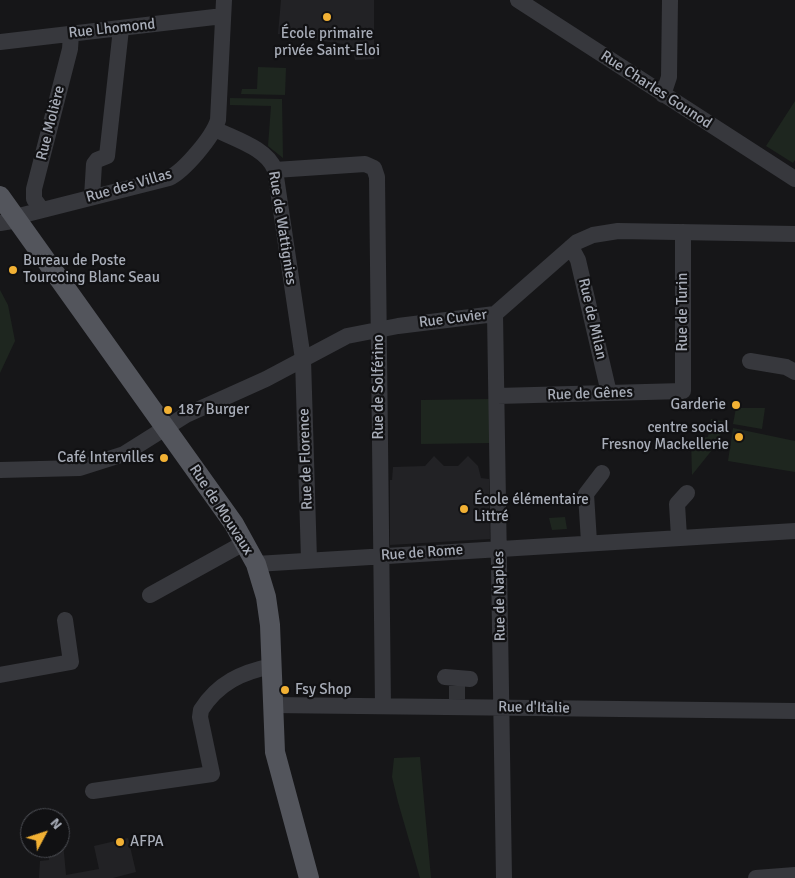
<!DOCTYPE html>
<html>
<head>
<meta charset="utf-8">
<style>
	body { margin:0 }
	#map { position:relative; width:795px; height:878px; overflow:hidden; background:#161618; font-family:Signika,sans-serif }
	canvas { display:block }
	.north { position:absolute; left:20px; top:808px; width:50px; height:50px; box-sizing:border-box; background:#111113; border:1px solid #4d4f55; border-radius:50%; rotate:50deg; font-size:14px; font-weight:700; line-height:20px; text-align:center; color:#a8adb8 }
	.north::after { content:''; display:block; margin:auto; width:18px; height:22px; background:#f2b134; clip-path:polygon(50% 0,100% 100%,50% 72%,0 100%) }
</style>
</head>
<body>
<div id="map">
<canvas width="795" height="878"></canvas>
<div class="north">N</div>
</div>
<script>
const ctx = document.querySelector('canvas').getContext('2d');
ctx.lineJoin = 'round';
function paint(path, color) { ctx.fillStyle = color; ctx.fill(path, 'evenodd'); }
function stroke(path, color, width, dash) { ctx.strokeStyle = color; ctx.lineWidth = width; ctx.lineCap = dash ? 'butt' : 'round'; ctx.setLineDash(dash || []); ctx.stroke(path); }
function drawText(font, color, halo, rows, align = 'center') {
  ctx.font = font + ' Signika,sans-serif'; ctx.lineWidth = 4.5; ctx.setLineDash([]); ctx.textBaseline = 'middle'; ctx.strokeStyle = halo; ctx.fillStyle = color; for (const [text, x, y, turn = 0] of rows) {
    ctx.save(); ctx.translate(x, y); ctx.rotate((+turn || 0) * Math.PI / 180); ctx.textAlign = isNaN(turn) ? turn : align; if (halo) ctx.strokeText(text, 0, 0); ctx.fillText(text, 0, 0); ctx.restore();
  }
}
paint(new Path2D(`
	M281 0H374V59L355 60 352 46 349 45 278 34Z
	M434 456 444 466H458L468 456 478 466 481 478 489 479 490 539 390 545V480H392L393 467 425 466Z
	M50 813H63L64 831H62L66 875 99 869 94 846 128 838 136 872 113 878H39L40 861 49 860 47 848H60V818H51Z`), '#222225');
paint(new Path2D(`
	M258 67 286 68 285 95 241 94 242 89H257Z
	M230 98 282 99 283 158 268 146 271 106 230 105Z
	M795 101V160L793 163 766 146Z
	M0 290 8 305 15 341 0 373Z
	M491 399 492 443 421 444V400Z
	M736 408H765L762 429 733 424Z
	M711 419 726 422 716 445 692 475 691 439 708 437Z
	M733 428 795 441V472L728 461Z
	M565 517 567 529 552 530 549 518Z
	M420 757 431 878H420L398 802 392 777 394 758Z`), '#1e261f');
stroke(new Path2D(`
	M457 699V686`), '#333438', 16, [16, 8]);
stroke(new Path2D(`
	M518 0 795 179
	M0 42 223 16
	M663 95 669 77 670 0
	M215 129C234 139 267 148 275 170L303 359 309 560
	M275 170 365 164 374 168 377 177 383 706
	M92 197 94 164 97 160 107 156 121 29
	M42 210 34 199V189L70 49 71 34
	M15 217 169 178C184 171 213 137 218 120L224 0
	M0 223 18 220
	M571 247 578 260 609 393
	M495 314 504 878
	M750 361 786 367 795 372
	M497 396 683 391V232
	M0 470 80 468 124 454 186 415 266 379 347 336 398 326 495 314 577 242 593 235 618 231 795 234
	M679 537 677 504 687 493
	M589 542 586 494 602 473
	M256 564 795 531
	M150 595 244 543
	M0 675 71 662 65 620
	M445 677 470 679
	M272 705 795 711
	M93 791 212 774 200 717 201 710C218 683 242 672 272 666
	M756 878 795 875`), '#37383d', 16);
stroke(new Path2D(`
	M0 196 234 524 256 564 266 597 270 625 275 752 309 878`), '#53555c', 20);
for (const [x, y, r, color] of [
	[327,17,5,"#f2b134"],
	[13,270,5,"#f2b134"],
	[736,405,5,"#f2b134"],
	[168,410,5,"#f2b134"],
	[739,437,5,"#f2b134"],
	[164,458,5,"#f2b134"],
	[464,509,5,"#f2b134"],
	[285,690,5,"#f2b134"],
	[120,842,5,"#f2b134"]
]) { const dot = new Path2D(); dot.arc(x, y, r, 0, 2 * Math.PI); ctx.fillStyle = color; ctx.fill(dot); stroke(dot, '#111113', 2); }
drawText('15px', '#a8adb8', '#111113', [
	["Rue Lhomond",112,29,-6],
	["Rue Charles Gounod",656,90,33],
	["Rue Molière",51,123,-76],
	["Rue des Villas",129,186,-16],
	["Rue de Wattignies",282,228,81],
	["Rue de Turin",683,312,-90],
	["Rue Cuvier",453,319,-7],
	["Rue de Milan",592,319,77],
	["Rue de Solférino",379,387,-90],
	["Rue de Gênes",590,394,-2],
	["Rue de Florence",306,459,-92],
	["Rue de Mouvaux",221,510,57],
	["Rue de Rome",422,553,-4],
	["Rue de Naples",500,596,-91],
	["Rue d'Italie",534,708,1]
]);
drawText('15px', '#a8adb8', '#111113', [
	["École primaire",327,34,"center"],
	["privée Saint-Eloi",327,51,"center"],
	["Bureau de Poste",23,261],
	["Tourcoing Blanc Seau",23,278],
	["Garderie",726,405,"right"],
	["187 Burger",178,410],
	["centre social",729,428,"right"],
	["Fresnoy Mackellerie",729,445,"right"],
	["Café Intervilles",154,458,"right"],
	["École élémentaire",474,500],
	["Littré",474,517],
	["Fsy Shop",295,690],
	["AFPA",130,842]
], 'left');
</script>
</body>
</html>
